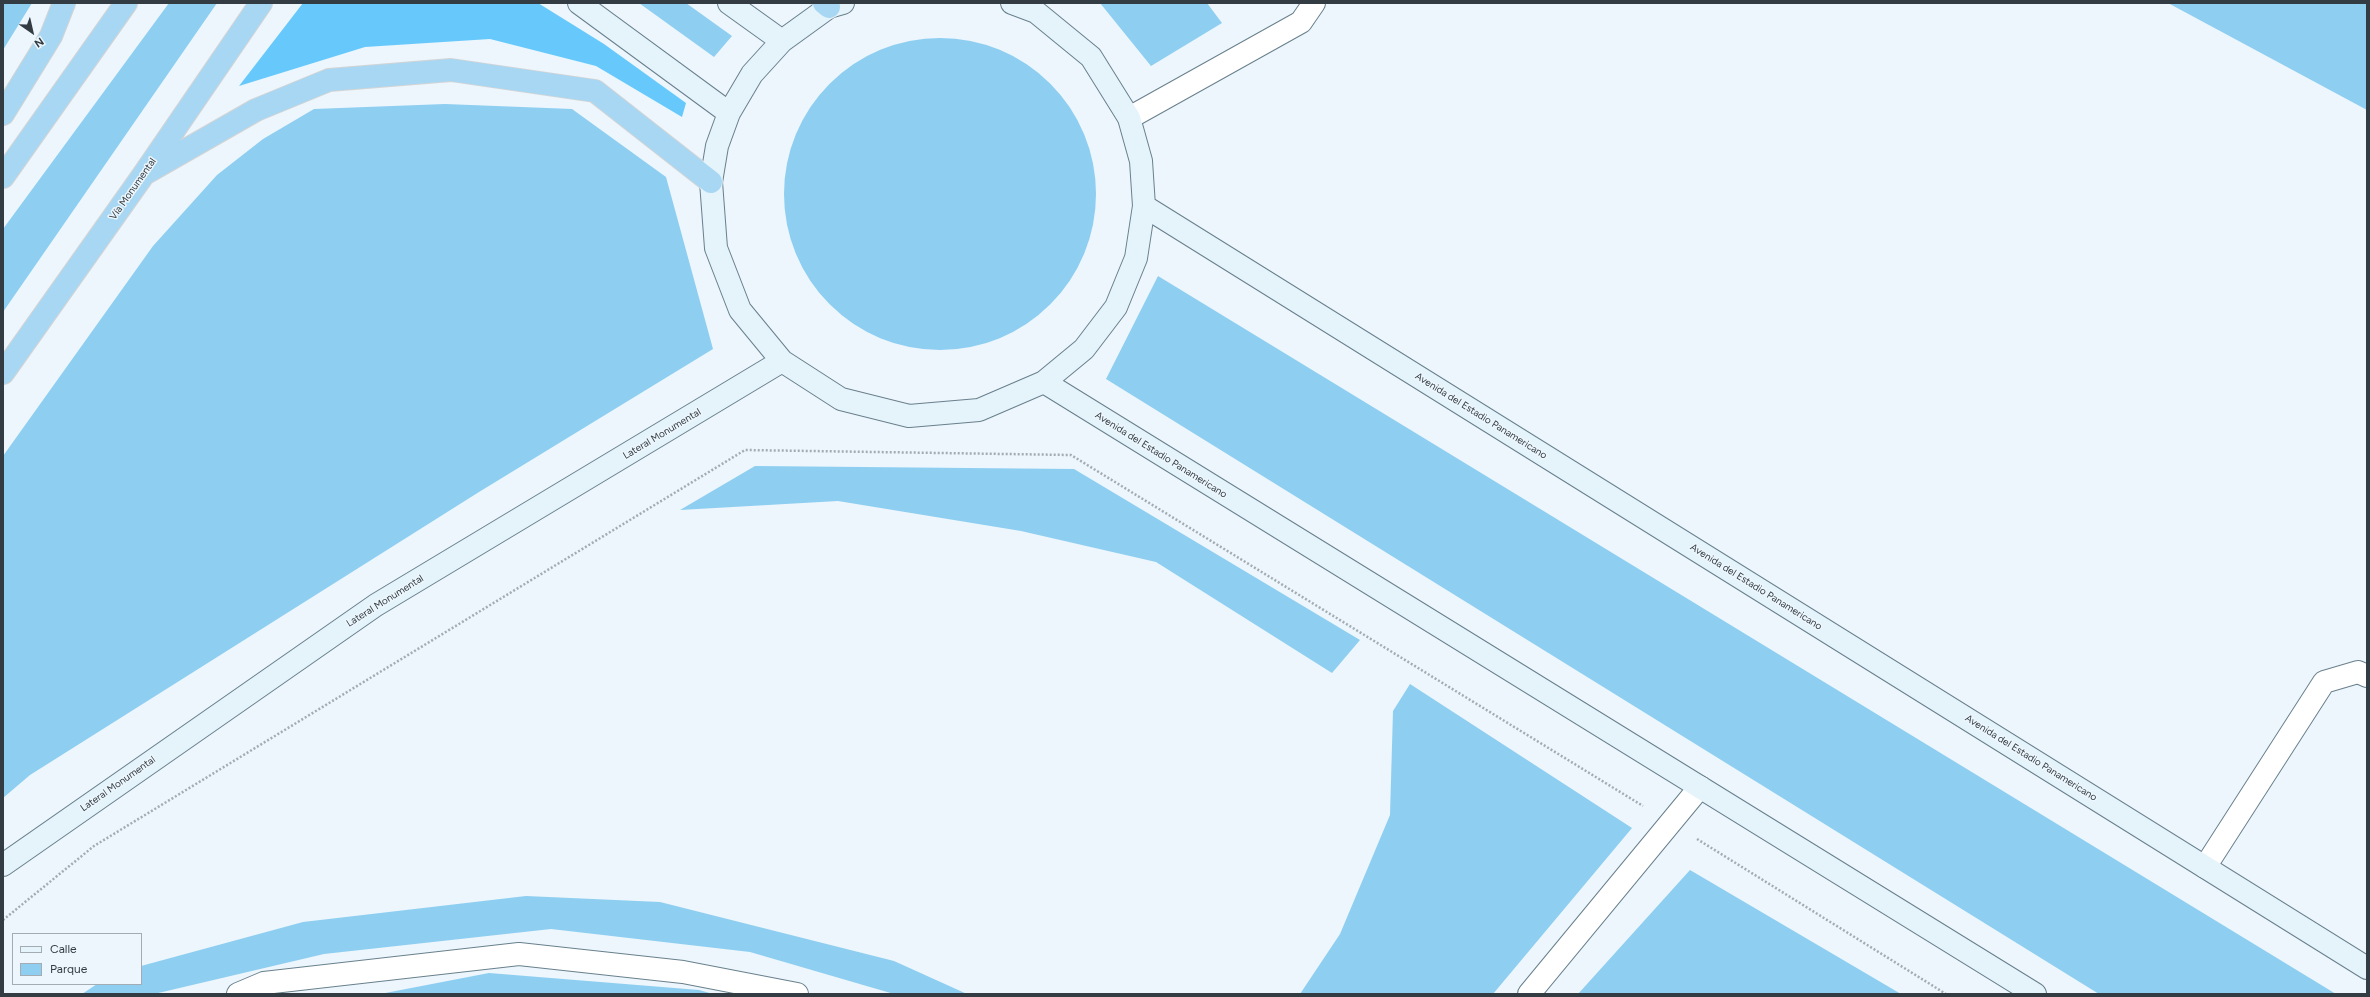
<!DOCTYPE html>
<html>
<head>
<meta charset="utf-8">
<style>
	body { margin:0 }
	#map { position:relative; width:2370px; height:997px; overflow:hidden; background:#ecf6fc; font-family:Figtree,sans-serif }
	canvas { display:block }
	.frame { position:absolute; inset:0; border:4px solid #323c42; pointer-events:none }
	.legend { position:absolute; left:12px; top:933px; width:130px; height:52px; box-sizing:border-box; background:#ecf6fc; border:1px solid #a2acb2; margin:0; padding:5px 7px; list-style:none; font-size:12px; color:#323c42 }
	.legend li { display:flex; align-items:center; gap:8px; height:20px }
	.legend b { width:20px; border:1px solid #a2acb2 }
	.north { position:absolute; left:12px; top:12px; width:40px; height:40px; -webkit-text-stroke:3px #ecf6fc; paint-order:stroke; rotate:146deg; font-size:11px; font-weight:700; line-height:16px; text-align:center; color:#323c42 }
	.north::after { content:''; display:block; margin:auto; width:14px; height:18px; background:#323c42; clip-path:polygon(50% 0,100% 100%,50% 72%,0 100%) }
</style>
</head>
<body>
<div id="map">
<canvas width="2370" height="997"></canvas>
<div class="frame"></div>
<ul class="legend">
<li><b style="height:5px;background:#e5f3fb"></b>Calle</li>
<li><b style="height:11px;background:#8ecef1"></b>Parque</li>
</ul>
<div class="north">N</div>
</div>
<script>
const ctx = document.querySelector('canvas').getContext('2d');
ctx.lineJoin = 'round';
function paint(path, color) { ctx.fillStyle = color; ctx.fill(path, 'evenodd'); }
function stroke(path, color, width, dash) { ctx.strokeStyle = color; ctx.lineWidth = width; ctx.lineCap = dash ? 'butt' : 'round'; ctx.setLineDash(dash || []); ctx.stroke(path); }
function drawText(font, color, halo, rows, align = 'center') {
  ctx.font = font + ' Figtree,sans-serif'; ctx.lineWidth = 3; ctx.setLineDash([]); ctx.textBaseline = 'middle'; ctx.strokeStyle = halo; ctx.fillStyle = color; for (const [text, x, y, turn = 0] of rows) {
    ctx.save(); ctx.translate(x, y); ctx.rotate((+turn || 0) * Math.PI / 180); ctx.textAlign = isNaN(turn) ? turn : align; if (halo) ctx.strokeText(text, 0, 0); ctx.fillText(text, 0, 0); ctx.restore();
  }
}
paint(new Path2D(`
	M3 3H32L3 50Z
	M169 3H217L3 312V229Z
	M639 3H686L732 36 714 57Z
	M1100 3H1207L1222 23 1151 66Z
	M2168 3H2367V110Z
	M784 194a156 156 0 1 1 312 0a156 156 0 1 1-312 0Z
	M445 104 572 109 666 177 713 349 479 492 30 775 3 798V456L153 246 217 175 263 139 314 109Z
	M1158 276 2336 994H2099L1106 379Z
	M755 466 1074 469 1360 640 1332 673 1156 562 1021 531 838 501 680 510Z
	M1410 684 1632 828 1493 994H1300L1340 934 1390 815 1393 711Z
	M1690 870 1901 994H1578Z
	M526 896 660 902 894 961 967 994H894L750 952 551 929 324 954 154 994H82L97 984H141V966L303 922Z
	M489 973 699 990 713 994H380Z`), '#8ecef1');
paint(new Path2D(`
	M303 3H538L604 44 686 103 682 117 596 66 490 39 365 47 239 86Z`), '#67c9fb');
const lane = new Path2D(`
	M1129 118 1301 22 1314 3
	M2205 867 2324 682 2358 672 2367 676
	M1529 994 1700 787`);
const street = new Path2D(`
	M238 994 264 983 519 954 683 972 797 994`);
const secondary = new Path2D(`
	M579 3 729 113
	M729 3 782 41
	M843 3 829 7 782 41 752 74 729 113 717 146 711 182 716 248 740 310 782 361 841 399 909 416 979 410 1044 382 1084 349 1116 307 1136 258 1144 206 1141 161 1129 118 1091 57 1036 12 1012 3
	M1144 206 2367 968
	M1044 382 2035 994
	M3 865 376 605 782 361`);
const highway = new Path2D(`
	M824 3 829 7
	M3 114 51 36 64 3
	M144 174 256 110 329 80 451 70 595 91 711 182
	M3 177 126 3
	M3 373 144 174 261 3`);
stroke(lane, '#69808d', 24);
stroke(street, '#69808d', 24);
stroke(secondary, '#69808d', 24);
stroke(highway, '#d2d4d5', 24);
stroke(new Path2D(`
	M1697 839 1946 994
	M3 920 94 846 745 450 1071 455 1643 806`), '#a2acb2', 2.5, [2, 2]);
stroke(lane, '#fff', 22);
stroke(street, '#fff', 22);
stroke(secondary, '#e5f3fb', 22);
stroke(highway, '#a8d7f3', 22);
drawText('10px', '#323c42', '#ecf6fc', [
	["Vía Monumental",133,189,-55],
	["Avenida del Estadio Panamericano",1481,416,32],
	["Lateral Monumental",662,434,-31],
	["Avenida del Estadio Panamericano",1161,455,32],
	["Avenida del Estadio Panamericano",1756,587,32],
	["Lateral Monumental",385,601,-32],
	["Avenida del Estadio Panamericano",2031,758,32],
	["Lateral Monumental",118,784,-35]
]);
</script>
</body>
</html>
